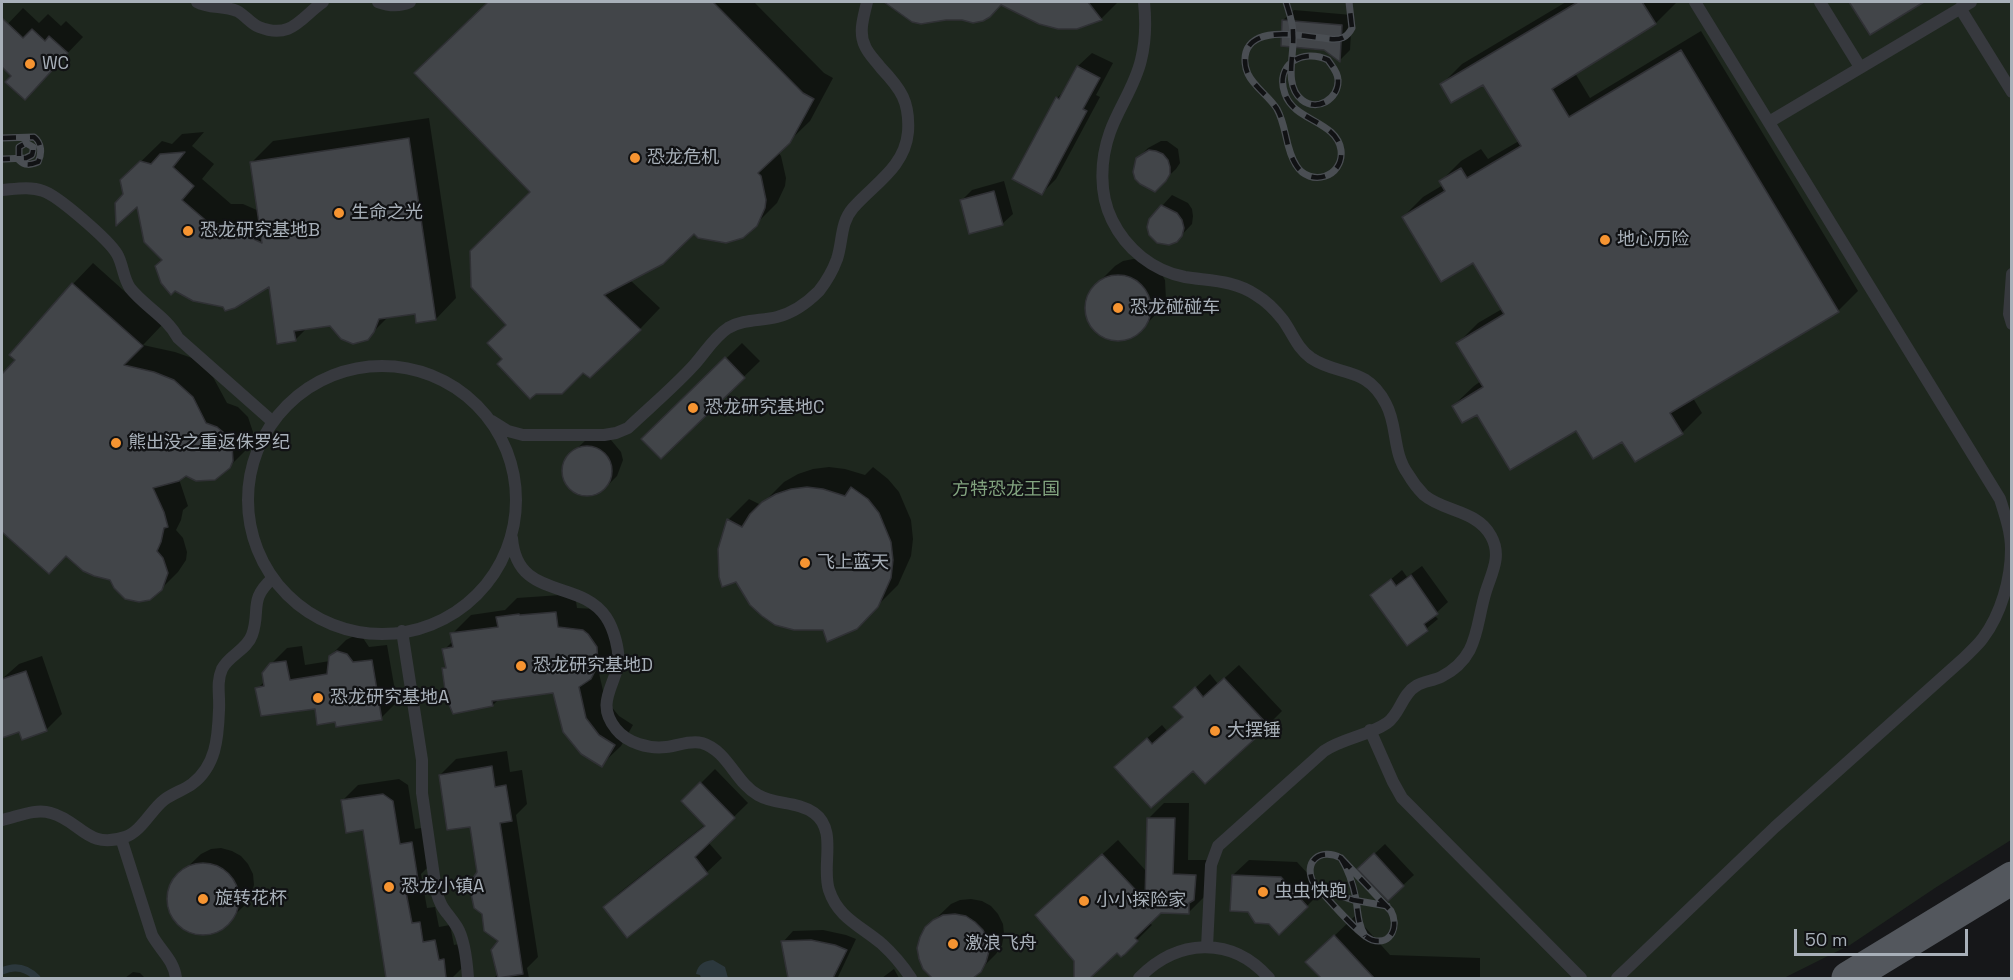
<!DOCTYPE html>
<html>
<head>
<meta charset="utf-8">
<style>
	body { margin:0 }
	#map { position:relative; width:2013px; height:980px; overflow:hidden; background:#161719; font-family:"Space Grotesk",sans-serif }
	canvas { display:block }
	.frame { position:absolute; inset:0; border:3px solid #a8b0b9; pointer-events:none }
	.scale { position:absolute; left:1794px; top:929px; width:174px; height:27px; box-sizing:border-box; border:3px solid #a8b0b9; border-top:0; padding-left:8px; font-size:18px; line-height:21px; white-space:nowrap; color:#a8b0b9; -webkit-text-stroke:4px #111214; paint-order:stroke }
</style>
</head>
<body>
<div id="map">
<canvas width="2013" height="980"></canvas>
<div class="frame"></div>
<div class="scale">50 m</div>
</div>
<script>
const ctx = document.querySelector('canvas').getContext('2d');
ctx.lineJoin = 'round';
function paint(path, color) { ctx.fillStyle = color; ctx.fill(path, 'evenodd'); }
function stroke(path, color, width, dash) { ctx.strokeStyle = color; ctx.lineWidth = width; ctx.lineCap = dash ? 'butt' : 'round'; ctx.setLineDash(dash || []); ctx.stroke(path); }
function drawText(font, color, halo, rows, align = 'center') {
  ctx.font = font + ' "Space Grotesk","Noto Sans SC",sans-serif'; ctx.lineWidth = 4.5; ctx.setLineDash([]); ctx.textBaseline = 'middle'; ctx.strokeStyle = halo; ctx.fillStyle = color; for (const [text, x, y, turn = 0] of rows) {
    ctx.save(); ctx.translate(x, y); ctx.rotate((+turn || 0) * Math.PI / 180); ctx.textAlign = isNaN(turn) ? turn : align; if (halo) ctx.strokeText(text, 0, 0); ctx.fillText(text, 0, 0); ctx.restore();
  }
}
paint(new Path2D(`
	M2 2H2011V840L1935 888 1850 945 1784 978H2Z`), '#1e271e');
paint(new Path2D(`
	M713 960 725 967 728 978H701L700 975 696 974C698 964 704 961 713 960Z`), '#2c383d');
paint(new Path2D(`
	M489 2H754L824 73 833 78 810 121 778 152 781 156 786 178 785 186 777 203 756 224 694 231 630 280 660 308 640 329 583 371 504 358 508 324 532 192 437 52Z
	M894 2H1118L1101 19 1002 4 902 13Z
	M1566 2H1675L1676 3 1656 23 1575 73 1590 98 1701 31 1858 291 1838 311 1693 398 1702 413 1682 433 1623 439 1577 429 1477 413 1453 406 1474 386 1481 381 1458 343 1478 323 1502 309 1473 261 1403 217 1423 197 1443 185 1441 181 1461 161 1481 149 1488 159 1519 141 1484 82 1442 84 1462 64Z
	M1851 2H1921L1870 33Z
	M23 8 39 23 48 14 61 26 66 21 83 37 40 82 13 76 2 65V62L9 54 2 47V30Z
	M1294 10 1352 15 1350 50 1340 60 1283 20Z
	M1092 53 1113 63 1096 95 1100 97 1056 179 1042 193 1014 178 1057 98 1066 89 1078 66Z
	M429 118 456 298 436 319 417 312 389 316 367 338 331 325 307 328 295 340 270 285 164 260 138 204 125 195 122 180 162 141 172 144 182 134 204 132 192 146 214 164 202 179 231 204H243L259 211 252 162 273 141Z
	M1161 141H1167L1178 149 1180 163 1176 169 1154 190 1137 159 1148 148Z
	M1004 181 1013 214 1002 224 962 200 972 190Z
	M1172 195 1188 203 1192 209 1193 216 1192 224 1176 241 1162 206Z
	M1133 259 1144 260 1160 271 1165 280 1166 300 1161 309 1138 333 1129 338 1109 339 1100 334 1093 328 1088 319 1087 299 1091 290 1115 266 1123 261Z
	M93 263 162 325 143 345 175 352 192 358 199 364 213 377 227 403 238 407 248 417 253 432 250 446 229 467 186 474 179 479 188 506 183 510 181 520 176 530 183 538 187 552 186 560 178 572 157 593 111 579 67 555 49 572 2 530V392L4 389 2 387V377L17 359 11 355 73 284Z
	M742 343 760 361 661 457 644 439Z
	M587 439 611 440 621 452 623 460 617 476 606 487 599 492 583 495 569 487 563 471 569 456Z
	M829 467 845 469 865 475 873 467 888 479 899 492 911 520 913 539 911 556 898 585 856 627 807 630 791 628 728 520 749 499 761 505 784 482 798 474 813 469Z
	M1422 566 1448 602 1434 615 1438 619 1408 644 1372 595 1402 570 1407 577Z
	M575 594 577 608 595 609 617 644 610 658 598 669 605 699 619 716 633 725 621 746 601 765 554 691 499 699 493 705 443 669 447 665 444 650 453 641 452 634 471 615 505 610 517 598Z
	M354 636 363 638 369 647 387 645 397 702 381 718 337 720 316 707 257 689 265 681 271 664 287 648 302 646 305 665 330 661V656L346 640Z
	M42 656 62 714 46 730H20L3 736 2 679 19 664Z
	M1239 665 1282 711 1268 725 1193 769 1130 753 1162 725 1167 731 1184 716 1190 693 1210 674 1218 684Z
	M507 751 510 772 522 770 527 804 516 815 538 957 527 968 529 978H494L497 975 500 940 478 872 472 826 440 775 456 759Z
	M715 769 748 803 708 842 722 858 707 872 628 936 605 907 619 893 706 824 683 801Z
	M399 779 408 785 415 829 427 827 433 862 421 874 427 908 435 907 439 927 450 925 454 945 459 944 462 968 452 978H387L365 828 342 801 358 785Z
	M1164 803H1189L1188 860H1210L1204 897 1189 912H1160L1149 922 1152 925 1124 953 1118 951 1088 978H1075L1076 961 1052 900 1118 840 1147 872 1149 818Z
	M1385 844 1414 875 1388 899 1369 859Z
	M221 848 232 851 241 856 248 864 253 874 254 885 251 895 246 904 221 928 212 932 201 933 190 931 181 926 174 918 170 908 169 897 171 887 176 878 201 854 211 849Z
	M1249 860 1297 862 1323 890 1307 906 1233 875Z
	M971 899 982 901 991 906 998 914 1003 924 1004 934 1002 945 996 954 972 978H936L932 976 926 928 951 904 960 900Z
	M1355 916 1390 955 1480 958V978H1323L1307 962Z
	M823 930 846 935 856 939 838 977 836 978H790L783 942 793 931Z
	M894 969 899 978H882Z
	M133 972 140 973 145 978H125Z`), '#0007');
stroke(new Path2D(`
	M2 971C15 965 27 968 37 978`), '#2c383d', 7);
const building = new Path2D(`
	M488 2H713L803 93 814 99 790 143 758 173 761 176 766 200 765 208 757 226 743 238 726 243 698 238 694 234 663 264 604 295 641 330 590 378 583 373 562 394H536L530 399 497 364 502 359 487 343 506 325 471 287 470 251 530 192 414 73Z
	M884 2H1088L1102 20 1077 29H1058L1039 24 1001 5 990 17 983 21 973 23 962 20H946L921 24 912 22Z
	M1578 2H1642L1656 24 1552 89 1569 117 1681 50 1839 312 1670 413 1683 434 1635 462 1622 442 1593 459 1576 431 1510 470 1477 415 1462 423 1452 406 1483 387 1456 343 1504 314 1473 263 1441 282 1402 217 1445 191 1439 181 1461 168 1467 178 1521 146 1483 85 1451 103 1440 84Z
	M1849 2H1924L1870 35Z
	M2 18 23 38 32 29 45 41 49 36 68 53 25 100 5 82 11 76 2 67Z
	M1282 20 1342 25 1340 62 1324 50 1281 46Z
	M1077 66 1100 78 1083 109 1087 111 1042 195 1012 179 1056 97 1059 99Z
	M409 138 436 320 416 323 415 314 379 319 374 332 368 340 353 344 341 339 330 326 294 331 296 341 277 344 269 287 235 308 225 311 223 307 193 301 175 291 171 295 161 283 155 266 162 260 144 242 137 207 116 226 115 203 123 194 120 180 140 161 151 164 160 154 185 152 173 167 194 186 182 200 210 224H222L262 243 250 162Z
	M1149 150 1156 151 1163 154 1168 160 1170 167V174L1166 181 1155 192 1140 184 1135 179 1133 172 1136 158Z
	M994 191 1003 225 969 234 960 200Z
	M1161 205 1177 213 1182 220 1184 228 1182 236 1177 242 1169 245 1157 243 1149 235 1147 227 1149 219Z
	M1085 308a33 33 0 1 1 66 0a33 33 0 1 1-66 0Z
	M72 283 143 346 124 365 154 372 174 380 193 397 206 423 217 427 223 432 232 445 233 461 230 468 215 480 196 481 186 476 179 481 153 488 164 512 168 527 164 528 161 542 157 551 163 558 168 573 162 590 150 600 139 602 125 599 114 588 110 580 94 576 83 571 66 556 49 574 2 532V374L15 360 9 355Z
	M725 357 745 378 661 459 641 439Z
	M562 471a25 25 0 1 1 50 0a25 25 0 1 1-50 0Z
	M807 487 823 489 845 496 851 487 868 499 879 513 891 542 893 560 891 578 878 607 857 629 827 642 823 630H794L775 625 762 616 750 605 736 582 722 587 719 577 718 549 727 519 742 527 750 514 762 502 776 494 791 489Z
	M1411 575 1438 614 1424 624 1428 631 1407 646 1370 595 1391 579 1396 586Z
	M556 612 558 627 583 630 588 634 597 647 598 664 595 671 591 679 579 687 586 718 599 735 615 745 602 767 581 754 563 732 553 693 492 701 493 706 453 714 446 697 442 668H446L442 649 453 647 450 633 498 627 496 617 519 614 520 615Z
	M337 651 347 654 353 662 372 660 382 720 336 727 335 722 317 725 315 709 261 716 255 688 264 686 262 673 270 663 286 661 290 680 327 674 329 656Z
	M26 671 47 731 22 740 19 732 2 738V679Z
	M1224 678 1269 726 1205 784 1193 771 1151 808 1114 767 1147 738 1152 744 1183 717 1173 707 1195 687 1203 697Z
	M492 766 495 787 506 785 512 821 500 823 523 974 498 978 491 950 498 941 484 931 482 914 474 908 469 884 477 872 470 827 447 830 439 775Z
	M700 782 735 818 695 857 708 874 627 938 603 907 705 826 681 801Z
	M383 794 393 801 400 844 412 842 418 880 404 882 412 923 420 922 423 942 435 940 439 960 444 959 446 978H386L363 830 346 833 341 800Z
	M1147 818H1175L1173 874 1196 875 1194 900 1189 903V914L1161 913 1135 938 1138 941 1125 954 1121 957 1117 953 1090 978H1074V961L1035 915 1102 854 1145 900Z
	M1374 853 1404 886 1388 901 1357 869Z
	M167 899a36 36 0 1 1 72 0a36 36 0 1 1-72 0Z
	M1232 875 1281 877 1308 907 1279 935 1269 924 1255 923 1248 912 1230 911Z
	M955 914 966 916 975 922 983 930 988 940 989 951 986 962 981 972 973 978H932L923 969 919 959 917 948 920 937 925 927 933 920 943 915Z
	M1334 935 1374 978H1321L1305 962Z
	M811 940 835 945 847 950 833 978H788L781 941Z`);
paint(building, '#424549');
stroke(building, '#303135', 1.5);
stroke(new Path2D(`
	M197 2C209 9 224 5 237 11 245 15 251 24 259 27 292 40 301 17 323 2
	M378 2C389 6 399 7 410 2
	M1144 2C1146 21 1146 40 1141 60 1135 86 1119 107 1110 132 1100 160 1099 194 1112 220 1126 249 1153 271 1185 277 1210 281 1234 280 1256 295 1266 301 1276 311 1283 320 1293 334 1297 348 1311 358 1339 377 1366 365 1386 404 1398 426 1392 452 1408 474 1412 481 1418 489 1424 495 1444 512 1477 510 1491 536 1502 556 1492 572 1486 591 1475 626 1480 657 1441 677 1433 681 1423 681 1416 686 1402 694 1400 714 1387 723 1368 736 1343 738 1324 751L1218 846 1211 865 1207 947
	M1820 2 1860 67
	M1960 8 2012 92
	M1769 122 1971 2
	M2 190C15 189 30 186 43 191 57 195 109 240 117 254 123 264 123 278 130 288 145 307 167 317 178 338L273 422
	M2012 274 2009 314 2012 324
	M248 500a134 134 0 1 1 268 0a134 134 0 1 1-268 0Z
	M492 421 508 431 523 435H604L616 433 628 428C650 407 674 387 694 365 705 353 714 337 728 328 743 319 761 321 777 317 793 313 807 303 819 291 826 282 833 270 837 259 843 241 840 223 853 208 874 184 905 167 908 132 910 102 901 89 881 68 876 61 868 54 865 46 858 32 864 16 867 2
	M512 538C517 601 580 578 606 617 614 629 620 651 618 665 613 688 596 705 616 729 627 743 649 749 666 747 678 746 689 740 702 743 728 751 735 782 758 795 775 805 797 801 814 813 838 830 821 866 829 890 838 918 861 926 882 944 893 954 903 966 911 978
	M402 631 422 760V793L436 890C441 910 447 911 457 927 465 940 467 963 468 978
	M1370 730 1393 782 1402 798 1581 978
	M2 820C17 817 35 808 51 813 81 821 87 850 125 837 141 832 151 810 164 800 173 793 184 790 192 784 216 766 218 738 219 710 220 695 216 683 222 669 229 655 247 650 252 635 261 610 248 600 273 578
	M121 838 152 935C160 950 174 960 176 978
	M1139 978C1177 939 1231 935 1269 978
	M1617 978 1775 827 1964 658C1971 651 1978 645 1983 638 2001 614 2011 579 2011 549 2011 532 2005 515 2000 499L1695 2`), '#37393e', 12);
stroke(new Path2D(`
	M1848 978 2012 878`), '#53575d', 33);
const rail = new Path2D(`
	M1286 2C1289 12 1293 23 1293 33 1295 54 1283 85 1302 100 1317 112 1339 99 1338 80 1338 72 1332 66 1328 60 1303 48 1274 64 1285 94 1294 121 1337 121 1341 150 1344 177 1310 188 1296 165 1285 148 1287 127 1277 109 1269 96 1254 87 1248 74 1245 68 1244 59 1246 52 1255 24 1307 37 1330 39 1340 40 1347 38 1352 28L1349 2
	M2 138 34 137C42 143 42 154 38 162 30 165 25 166 19 160V147L26 143 33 147V151L32 155 26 158 4 159H2
	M1341 858 1391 911C1399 925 1392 946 1372 940 1358 935 1326 896 1314 884 1302 862 1320 847 1341 858 1349 871 1353 884 1356 899 1358 913 1358 924 1365 936
	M1323 890 1353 900 1387 906`);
stroke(rail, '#4a4e53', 7);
stroke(rail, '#111214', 4.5, [14]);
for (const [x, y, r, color] of [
	[30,64,6,"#f69431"],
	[635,158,6,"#f69431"],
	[339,213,6,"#f69431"],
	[188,231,6,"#f69431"],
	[1605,240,6,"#f69431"],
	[1118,308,6,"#f69431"],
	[693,408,6,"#f69431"],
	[116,443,6,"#f69431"],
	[805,563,6,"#f69431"],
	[521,666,6,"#f69431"],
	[318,698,6,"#f69431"],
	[1215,731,6,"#f69431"],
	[389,887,6,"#f69431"],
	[1263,892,6,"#f69431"],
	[203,899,6,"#f69431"],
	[1084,901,6,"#f69431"],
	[953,944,6,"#f69431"]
]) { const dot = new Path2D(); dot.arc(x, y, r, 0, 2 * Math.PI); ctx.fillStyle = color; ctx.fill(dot); stroke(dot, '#111214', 2); }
drawText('18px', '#a8b0b9', '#111214', [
	["WC",42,64],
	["恐龙危机",647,158],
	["生命之光",351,213],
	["恐龙研究基地B",200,231],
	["地心历险",1617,240],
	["恐龙碰碰车",1130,308],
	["恐龙研究基地C",705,408],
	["熊出没之重返侏罗纪",128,443],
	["飞上蓝天",817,563],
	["恐龙研究基地D",533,666],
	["恐龙研究基地A",330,698],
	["大摆锤",1227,731],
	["恐龙小镇A",401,887],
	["虫虫快跑",1275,892],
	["旋转花杯",215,899],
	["小小探险家",1096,901],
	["激浪飞舟",965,944]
], 'left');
drawText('18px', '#82a47f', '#111214', [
	["方特恐龙王国",1006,490]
]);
</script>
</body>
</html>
